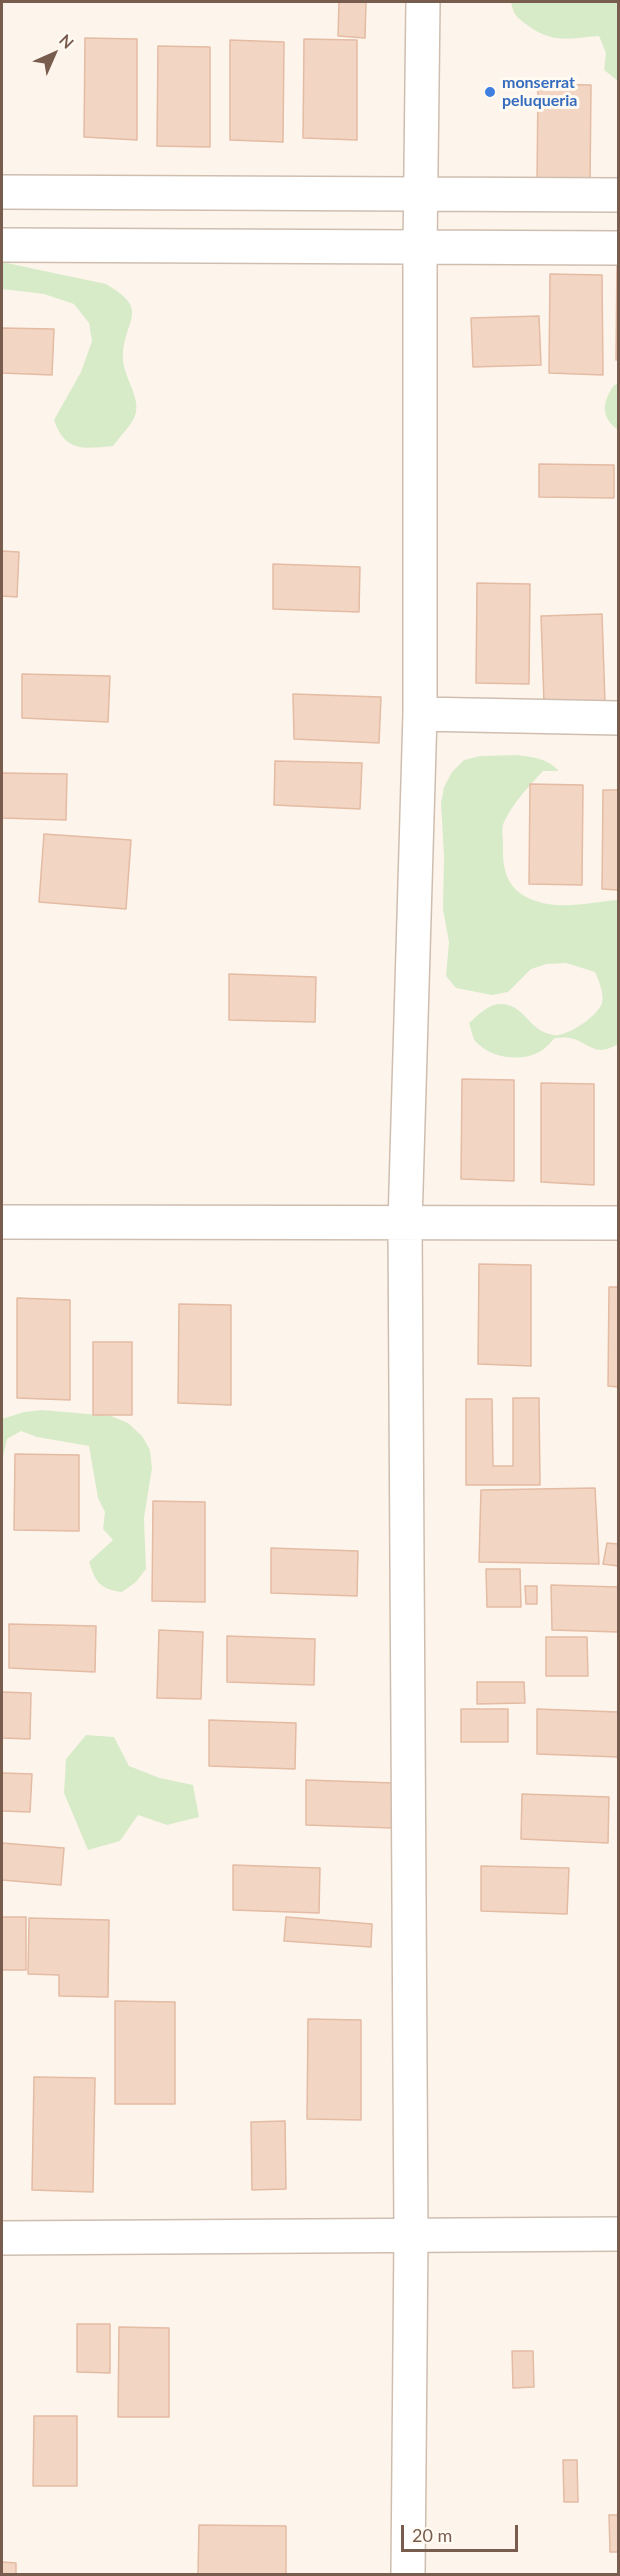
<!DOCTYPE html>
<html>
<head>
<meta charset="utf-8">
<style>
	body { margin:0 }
	#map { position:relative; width:620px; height:2576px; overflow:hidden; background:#fdf5eb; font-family:Lato,sans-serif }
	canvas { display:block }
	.frame { position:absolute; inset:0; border:3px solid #785c4d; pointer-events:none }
	.north { position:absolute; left:24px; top:24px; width:60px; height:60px; -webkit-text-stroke:4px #fffaf2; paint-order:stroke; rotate:45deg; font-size:16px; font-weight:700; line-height:24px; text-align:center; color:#785c4d }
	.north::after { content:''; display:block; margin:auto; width:21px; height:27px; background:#785c4d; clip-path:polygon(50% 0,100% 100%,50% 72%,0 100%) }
	.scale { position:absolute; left:401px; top:2525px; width:117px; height:27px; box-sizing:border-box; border:3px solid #785c4d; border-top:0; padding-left:8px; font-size:18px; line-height:21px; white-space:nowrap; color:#785c4d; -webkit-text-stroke:4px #fffaf2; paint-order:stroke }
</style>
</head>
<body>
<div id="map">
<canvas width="620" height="2576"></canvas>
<div class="frame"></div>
<div class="north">N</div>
<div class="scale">20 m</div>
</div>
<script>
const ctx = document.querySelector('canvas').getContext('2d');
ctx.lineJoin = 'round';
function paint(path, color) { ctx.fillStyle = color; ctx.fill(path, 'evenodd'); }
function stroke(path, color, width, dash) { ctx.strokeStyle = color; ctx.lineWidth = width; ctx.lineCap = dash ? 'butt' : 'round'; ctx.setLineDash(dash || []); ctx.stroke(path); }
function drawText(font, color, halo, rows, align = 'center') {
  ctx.font = font + ' Lato,sans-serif'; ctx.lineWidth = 6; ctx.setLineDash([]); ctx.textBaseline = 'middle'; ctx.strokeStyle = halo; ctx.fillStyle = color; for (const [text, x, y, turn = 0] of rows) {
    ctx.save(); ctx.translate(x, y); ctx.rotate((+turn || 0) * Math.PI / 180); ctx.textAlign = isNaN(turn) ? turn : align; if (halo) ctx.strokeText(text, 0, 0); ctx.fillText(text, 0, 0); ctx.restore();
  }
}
paint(new Path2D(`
	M511 2H618V81L604 70 606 53 599 36C572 38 554 44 530 27 518 18 514 17 511 2Z
	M2 262 106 284C150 310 126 317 123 354 122 363 126 373 129 381 144 416 135 418 113 446 83 449 65 452 54 420L81 372 92 341 89 323 74 304 44 294 2 289Z
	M618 384V430C599 416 603 401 614 385Z
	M516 755C533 757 547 758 559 771H543C528 787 514 802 504 822 501 828 503 837 503 844 502 872 508 892 536 901 561 910 593 902 618 900V1044C593 1059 589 1041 569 1038 565 1037 560 1038 555 1038 551 1042 546 1048 541 1051 521 1063 490 1058 475 1041 472 1036 471 1028 469 1023 477 1016 488 1004 500 1004 526 1004 527 1031 554 1035 567 1037 598 1016 602 1003 604 993 599 981 595 972L566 963 547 964 531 969 508 992 492 995 456 988 446 976 449 942 443 909 444 856 441 803 444 787 452 772 464 760 480 756Z
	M42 1410 111 1416 128 1423 142 1436 150 1450 152 1468 144 1518 146 1569 136 1582 122 1592C100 1589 96 1583 89 1562L113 1540 103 1529 105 1512 98 1498 89 1446 37 1437 21 1431 7 1439 2 1461V1419L24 1412Z
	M86 1735 114 1737 129 1766 160 1778 193 1785 199 1817 167 1825 138 1815 120 1841 88 1850 64 1793 66 1759Z`), '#d8ebc9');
const building = new Path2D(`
	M339 2H366L365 38 338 36Z
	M85 38 137 39V140L84 137Z
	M304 39 357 40V140L303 138Z
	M230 40 284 42 283 142 230 140Z
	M158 46 210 47V147L157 146Z
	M538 84 591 85 590 185 537 184Z
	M617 260H618V360H616Z
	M550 274 602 275 603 375 549 373Z
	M539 316 541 365 473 367 471 318Z
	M2 328 54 329 52 375 2 373Z
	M539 464 614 465V498L539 497Z
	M2 551 19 552 17 597 2 596Z
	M273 564 360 567 359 612 273 609Z
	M477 583 530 584 529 684 476 683Z
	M602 614 605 702 544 703 541 616Z
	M22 674 110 676 108 722 22 718Z
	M293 694 381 697 379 743 294 739Z
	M275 761 362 763 360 809 274 805Z
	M2 773 67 774 66 820 2 818Z
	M530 784 583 785 582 885 529 884Z
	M603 790H618V890L602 889Z
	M44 834 131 840 126 909 39 902Z
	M229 974 316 977 315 1022 229 1020Z
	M462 1079 514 1080V1181L461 1179Z
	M541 1083 594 1084V1185L541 1182Z
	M479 1264 531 1265V1366L478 1364Z
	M609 1287H618V1387L608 1386Z
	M17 1298 70 1300V1400L17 1398Z
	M179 1304 231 1305V1405L178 1403Z
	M93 1342H132V1415H93Z
	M513 1398H539L540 1485H466V1399H492L493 1466H513Z
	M15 1454 79 1455V1531L14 1530Z
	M595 1488 599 1564 479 1562 481 1490Z
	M153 1501 205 1502V1602L152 1601Z
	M607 1543 618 1544V1566L603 1564Z
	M271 1548 358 1551 357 1596 271 1593Z
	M486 1569H520L521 1607H487Z
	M551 1585 618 1587V1632L552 1630Z
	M525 1586H537V1604H526Z
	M9 1624 96 1626 95 1672 9 1668Z
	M159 1630 203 1632 201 1699 157 1698Z
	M227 1636 315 1639 314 1685 227 1682Z
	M546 1637H587L588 1676H546Z
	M477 1682H524L525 1703 477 1704Z
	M2 1692 31 1693 30 1739 2 1738Z
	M461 1709H508V1742H461Z
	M537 1709 618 1712V1757L537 1754Z
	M209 1720 296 1723 295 1769 209 1766Z
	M2 1773 32 1774 30 1812 2 1811Z
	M306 1780 394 1783 392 1828 306 1825Z
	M522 1794 609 1797 608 1843 521 1839Z
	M2 1843 64 1848 61 1885 2 1880Z
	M233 1865 320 1868 319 1913 233 1910Z
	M481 1866 569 1868 567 1914 481 1911Z
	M2 1917H26V1970H2Z
	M286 1917 372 1924 371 1947 284 1941Z
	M29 1918 109 1920 108 1997 59 1996V1975L28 1974Z
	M115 2001 175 2002V2104H115Z
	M308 2019 361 2020V2120L307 2119Z
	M34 2077 95 2078 93 2192 32 2190Z
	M285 2121 286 2189 252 2190 251 2122Z
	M77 2324H110V2373L77 2372Z
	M119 2327 169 2328V2417H118Z
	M512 2351H533L534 2387 513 2388Z
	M34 2416H77V2486H33Z
	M563 2460H577L578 2502H564Z
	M609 2515H618V2552H610Z
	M199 2525 286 2526V2574H198Z
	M2 2562 16 2563V2574H2Z`);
paint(building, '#f2d5c3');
stroke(building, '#e4bba4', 1.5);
const street = new Path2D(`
	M2 192 618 195
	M2 245 618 248
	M420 714 618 718
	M2 1222 618 1223
	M2 2238 618 2234
	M408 2574 411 2235 405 1223 420 714V248L423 2`);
stroke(street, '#cfbeb0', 36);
stroke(street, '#fff', 33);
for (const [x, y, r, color] of [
	[490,92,6,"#3f7fe0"]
]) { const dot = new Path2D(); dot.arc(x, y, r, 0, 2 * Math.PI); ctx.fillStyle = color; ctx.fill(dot); stroke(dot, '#fffaf2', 2); }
drawText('bold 16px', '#366cbe', '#fffaf2', [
	["monserrat",502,83],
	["peluqueria",502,101]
], 'left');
</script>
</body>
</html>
